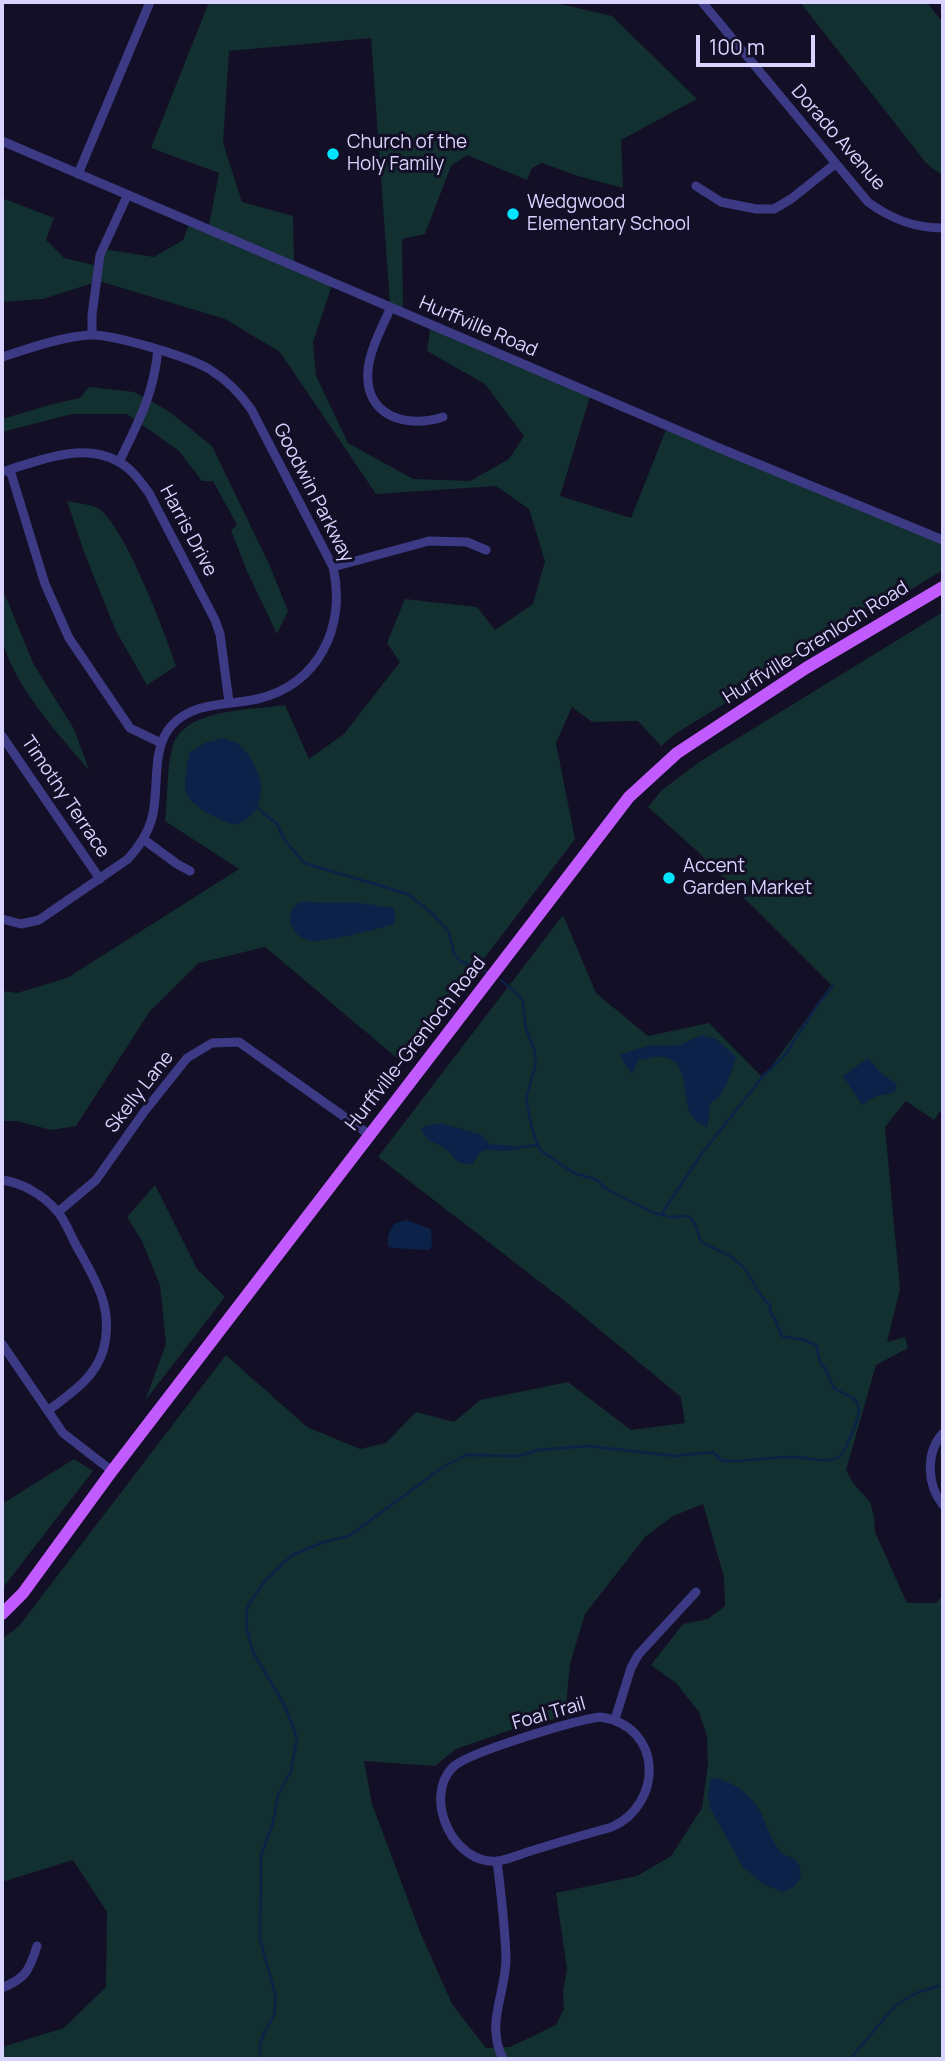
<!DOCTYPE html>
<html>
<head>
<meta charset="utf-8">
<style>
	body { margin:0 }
	#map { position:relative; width:945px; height:2061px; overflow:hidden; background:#130f26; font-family:Manrope,sans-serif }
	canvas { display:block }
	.frame { position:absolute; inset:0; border:4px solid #d9d4ff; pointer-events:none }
	.scale { position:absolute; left:696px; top:35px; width:119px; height:32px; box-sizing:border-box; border:4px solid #d9d4ff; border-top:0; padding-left:9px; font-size:21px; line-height:24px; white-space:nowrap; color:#d9d4ff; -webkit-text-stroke:5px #130f26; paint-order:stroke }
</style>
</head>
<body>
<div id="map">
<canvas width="945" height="2061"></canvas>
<div class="frame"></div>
<div class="scale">100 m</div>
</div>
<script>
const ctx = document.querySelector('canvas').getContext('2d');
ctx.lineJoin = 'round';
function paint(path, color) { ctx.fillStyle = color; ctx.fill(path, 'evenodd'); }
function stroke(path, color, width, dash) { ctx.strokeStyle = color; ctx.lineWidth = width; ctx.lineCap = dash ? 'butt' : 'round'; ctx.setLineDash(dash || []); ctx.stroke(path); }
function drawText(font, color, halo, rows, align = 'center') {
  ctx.font = font + ' Manrope,sans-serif'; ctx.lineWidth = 6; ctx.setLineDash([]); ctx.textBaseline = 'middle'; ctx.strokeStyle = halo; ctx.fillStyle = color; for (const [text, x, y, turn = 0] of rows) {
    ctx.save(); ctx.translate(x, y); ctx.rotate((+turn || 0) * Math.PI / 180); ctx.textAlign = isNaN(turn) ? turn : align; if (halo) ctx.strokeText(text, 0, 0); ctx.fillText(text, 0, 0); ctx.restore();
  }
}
paint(new Path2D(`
	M209 2H552L612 16 697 99 621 140 623 188 578 176 542 163 532 168 527 180 467 155 451 166 425 234 402 239 403 310 390 304 371 38 229 51 223 143 242 202 293 216 294 261 334 279 313 342 316 376 348 443 413 479 470 481 509 459 524 436 485 384 427 351 431 322 591 393 560 496 631 518 668 425 943 540V570L678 732 661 746 638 721 592 722 572 707 556 743 575 839 404 1064 265 947 199 963 150 1011 76 1126 51 1130 17 1121H2V991L17 993 67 978 239 869 165 821C168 797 166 769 173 745 186 708 252 710 285 705L309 759 344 734 400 662 387 643 405 599 477 607 495 630 533 604 545 561 529 509 496 486 376 494 280 352 225 319 99 281 43 299 2 302V198L54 218 46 240 64 258 98 266 103 249 154 257 183 240 191 219 209 225 219 173 151 148Z
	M800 2H927L943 23V176L926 163Z
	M89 387 134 392 167 410 212 446 269 564 288 611 277 634 247 571 231 530 237 525 213 481H202L179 451 127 414H72L2 432V419L53 404 80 398Z
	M67 501C76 503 91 504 99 509 125 527 165 633 176 666L147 685 116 631 84 552Z
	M2 588 34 665 74 729 89 770C59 735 12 684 2 638 0 623 2 604 2 588Z
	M943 612V1108L934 1120 906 1101 885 1127 900 1289 887 1342 905 1337 908 1348 876 1365 846 1470 853 1483 870 1502 874 1517 875 1532 907 1603H936L943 1595V2059H2V2047L64 2028 106 1987 107 1912 73 1860 2 1882V1639L19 1626 226 1355 307 1427 360 1449 386 1443 416 1412 454 1422 480 1400 568 1382 631 1430 685 1423 681 1397 566 1302 378 1157 563 915 596 993 648 1036 709 1023 763 1078 831 985 698 852 648 807 662 790 699 762ZM703 1504 724 1577 725 1606 708 1619 683 1624 651 1665 676 1683 699 1712 707 1736 708 1764 702 1808 671 1856 637 1876 556 1893 567 1969 563 1992 564 2009 556 2025 510 2047 486 2048 452 2004 420 1932 372 1804 364 1761 435 1766 456 1749 522 1726 565 1717 570 1664 585 1614 645 1537 673 1516Z
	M155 1185 197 1269 225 1297 145 1401 166 1344 160 1285 142 1241 127 1217Z
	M74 1459 93 1471 2 1589V1504Z`), '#12302f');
paint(new Path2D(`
	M223 738C228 740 234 741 238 744 258 760 272 798 249 817 245 821 239 823 234 825 219 820 185 805 185 786 185 775 188 764 189 753L205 743Z
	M299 902 360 903 393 908 395 913V924C376 929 325 944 308 940 300 938 295 933 292 926 287 915 291 909 299 902Z
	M701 1035 716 1039 736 1057C732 1070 724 1098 711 1102L707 1128C703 1124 697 1123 694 1119 679 1103 692 1063 665 1057 657 1055 647 1060 638 1060L632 1075 620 1056 621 1054 648 1046 680 1045Z
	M868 1058 881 1073 897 1084 895 1092 876 1096 862 1105 843 1076Z
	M441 1123 482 1135 489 1144 514 1146 512 1151 485 1150 480 1152 473 1163C456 1168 455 1155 444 1148 432 1140 431 1145 421 1130L425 1126Z
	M406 1220 431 1229 432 1246 429 1250 392 1248 388 1246V1235L394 1224Z
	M712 1778C733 1780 754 1797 762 1815 766 1823 768 1833 773 1840 775 1844 779 1850 782 1853 787 1857 792 1856 796 1861 808 1875 796 1889 782 1892L763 1884 743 1867 710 1808 708 1796 710 1780Z`), '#0c2248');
stroke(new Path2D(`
	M255 806 277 824 284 839 304 863 408 894 433 914 449 932 454 954 460 961 489 973
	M509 1149 537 1145
	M661 1215 703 1152 764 1075 785 1055 818 1004 833 986
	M260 2059V2044L264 2033 274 2015 276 1997 260 1939 261 1856 273 1823 278 1795 291 1771 297 1738 285 1706 253 1652 247 1629 246 1613 249 1604 263 1583 292 1555 324 1542 349 1536 443 1467 466 1455 519 1456 537 1450 588 1446 675 1456 713 1452 721 1460 727 1461C750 1462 773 1456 797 1457 810 1458 828 1464 840 1456 844 1454 853 1430 856 1423 866 1397 848 1397 834 1388L825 1368 820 1362 816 1345 804 1340 782 1336 774 1317 770 1313V1305C757 1295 754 1280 744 1268 732 1254 716 1250 701 1242L696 1226 689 1216 670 1217 652 1212 605 1188 597 1180 574 1173 540 1150 532 1129 526 1098 536 1064 534 1048 526 1029 523 1001 518 995 501 980
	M850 2059 895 2006 916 1993 943 1985`), '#0c2248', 2.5);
stroke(new Path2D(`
	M702 2 868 202C891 219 914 228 943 228
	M2 141 724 450 943 540
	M78 174 150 2
	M696 186 721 202 756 209H774L791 199 835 164
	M390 309C382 328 370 349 368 370 364 416 406 429 443 417
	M92 335V315L100 255 127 196
	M2 357C30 348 60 337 90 335 113 334 189 357 209 369 227 380 239 392 251 409L333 567C347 626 318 686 257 699 227 706 195 701 172 725 150 749 160 789 152 818 148 833 138 848 128 859L39 920 21 924 2 919
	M119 462C139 421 153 396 158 350
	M10 470 45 584 69 638 130 728 161 743
	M2 472C38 461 83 441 119 462 132 469 141 482 149 493L215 620 220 634 229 702
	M333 567 429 541 467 542 486 550
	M2 736 100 879
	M143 839 177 864 190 871
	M2 1180C23 1183 43 1195 57 1211 65 1220 70 1234 76 1245 95 1280 115 1308 103 1351 94 1379 71 1393 49 1410
	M58 1212 96 1180 144 1112 187 1058 212 1043 239 1042 370 1135
	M2 1344 63 1433 112 1471
	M943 1433C925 1453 927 1485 943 1505
	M600 1717C664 1726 663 1804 612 1827 586 1834 560 1842 534 1850 523 1853 510 1859 498 1861 454 1866 422 1798 453 1767 469 1752 576 1720 600 1717Z
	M615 1719 631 1668 638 1655 696 1592
	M497 1861C501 1893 505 1926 506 1958 506 1995 485 2022 503 2059
	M2 1988C26 1978 29 1971 37 1946`), '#3d3a85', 9);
stroke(new Path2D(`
	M2 1614 23 1593 112 1471 629 797 677 753 806 668 943 587`), '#c25bff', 12);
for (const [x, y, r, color] of [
	[333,154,7,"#00e5ff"],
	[513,214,7,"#00e5ff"],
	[669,878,7,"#00e5ff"]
]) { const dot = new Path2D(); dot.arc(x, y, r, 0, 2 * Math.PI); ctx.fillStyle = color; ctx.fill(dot); stroke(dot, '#130f26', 2.5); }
drawText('19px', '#d9d4ff', '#130f26', [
	["Dorado Avenue",838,138,49],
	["Hurffville Road",478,327,23],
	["Goodwin Parkway",313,493,63],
	["Harris Drive",188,531,62],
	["Hurffville-Grenloch Road",816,643,-32],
	["Timothy Terrace",65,797,56],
	["Hurffville-Grenloch Road",416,1044,-52],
	["Skelly Lane",140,1092,-52],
	["Foal Trail",549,1714,-16]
]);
drawText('19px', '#d9d4ff', '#130f26', [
	["Church of the",347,143],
	["Holy Family",347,165],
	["Wedgwood",527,203],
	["Elementary School",527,225],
	["Accent",683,867],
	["Garden Market",683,889]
], 'left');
</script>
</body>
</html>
